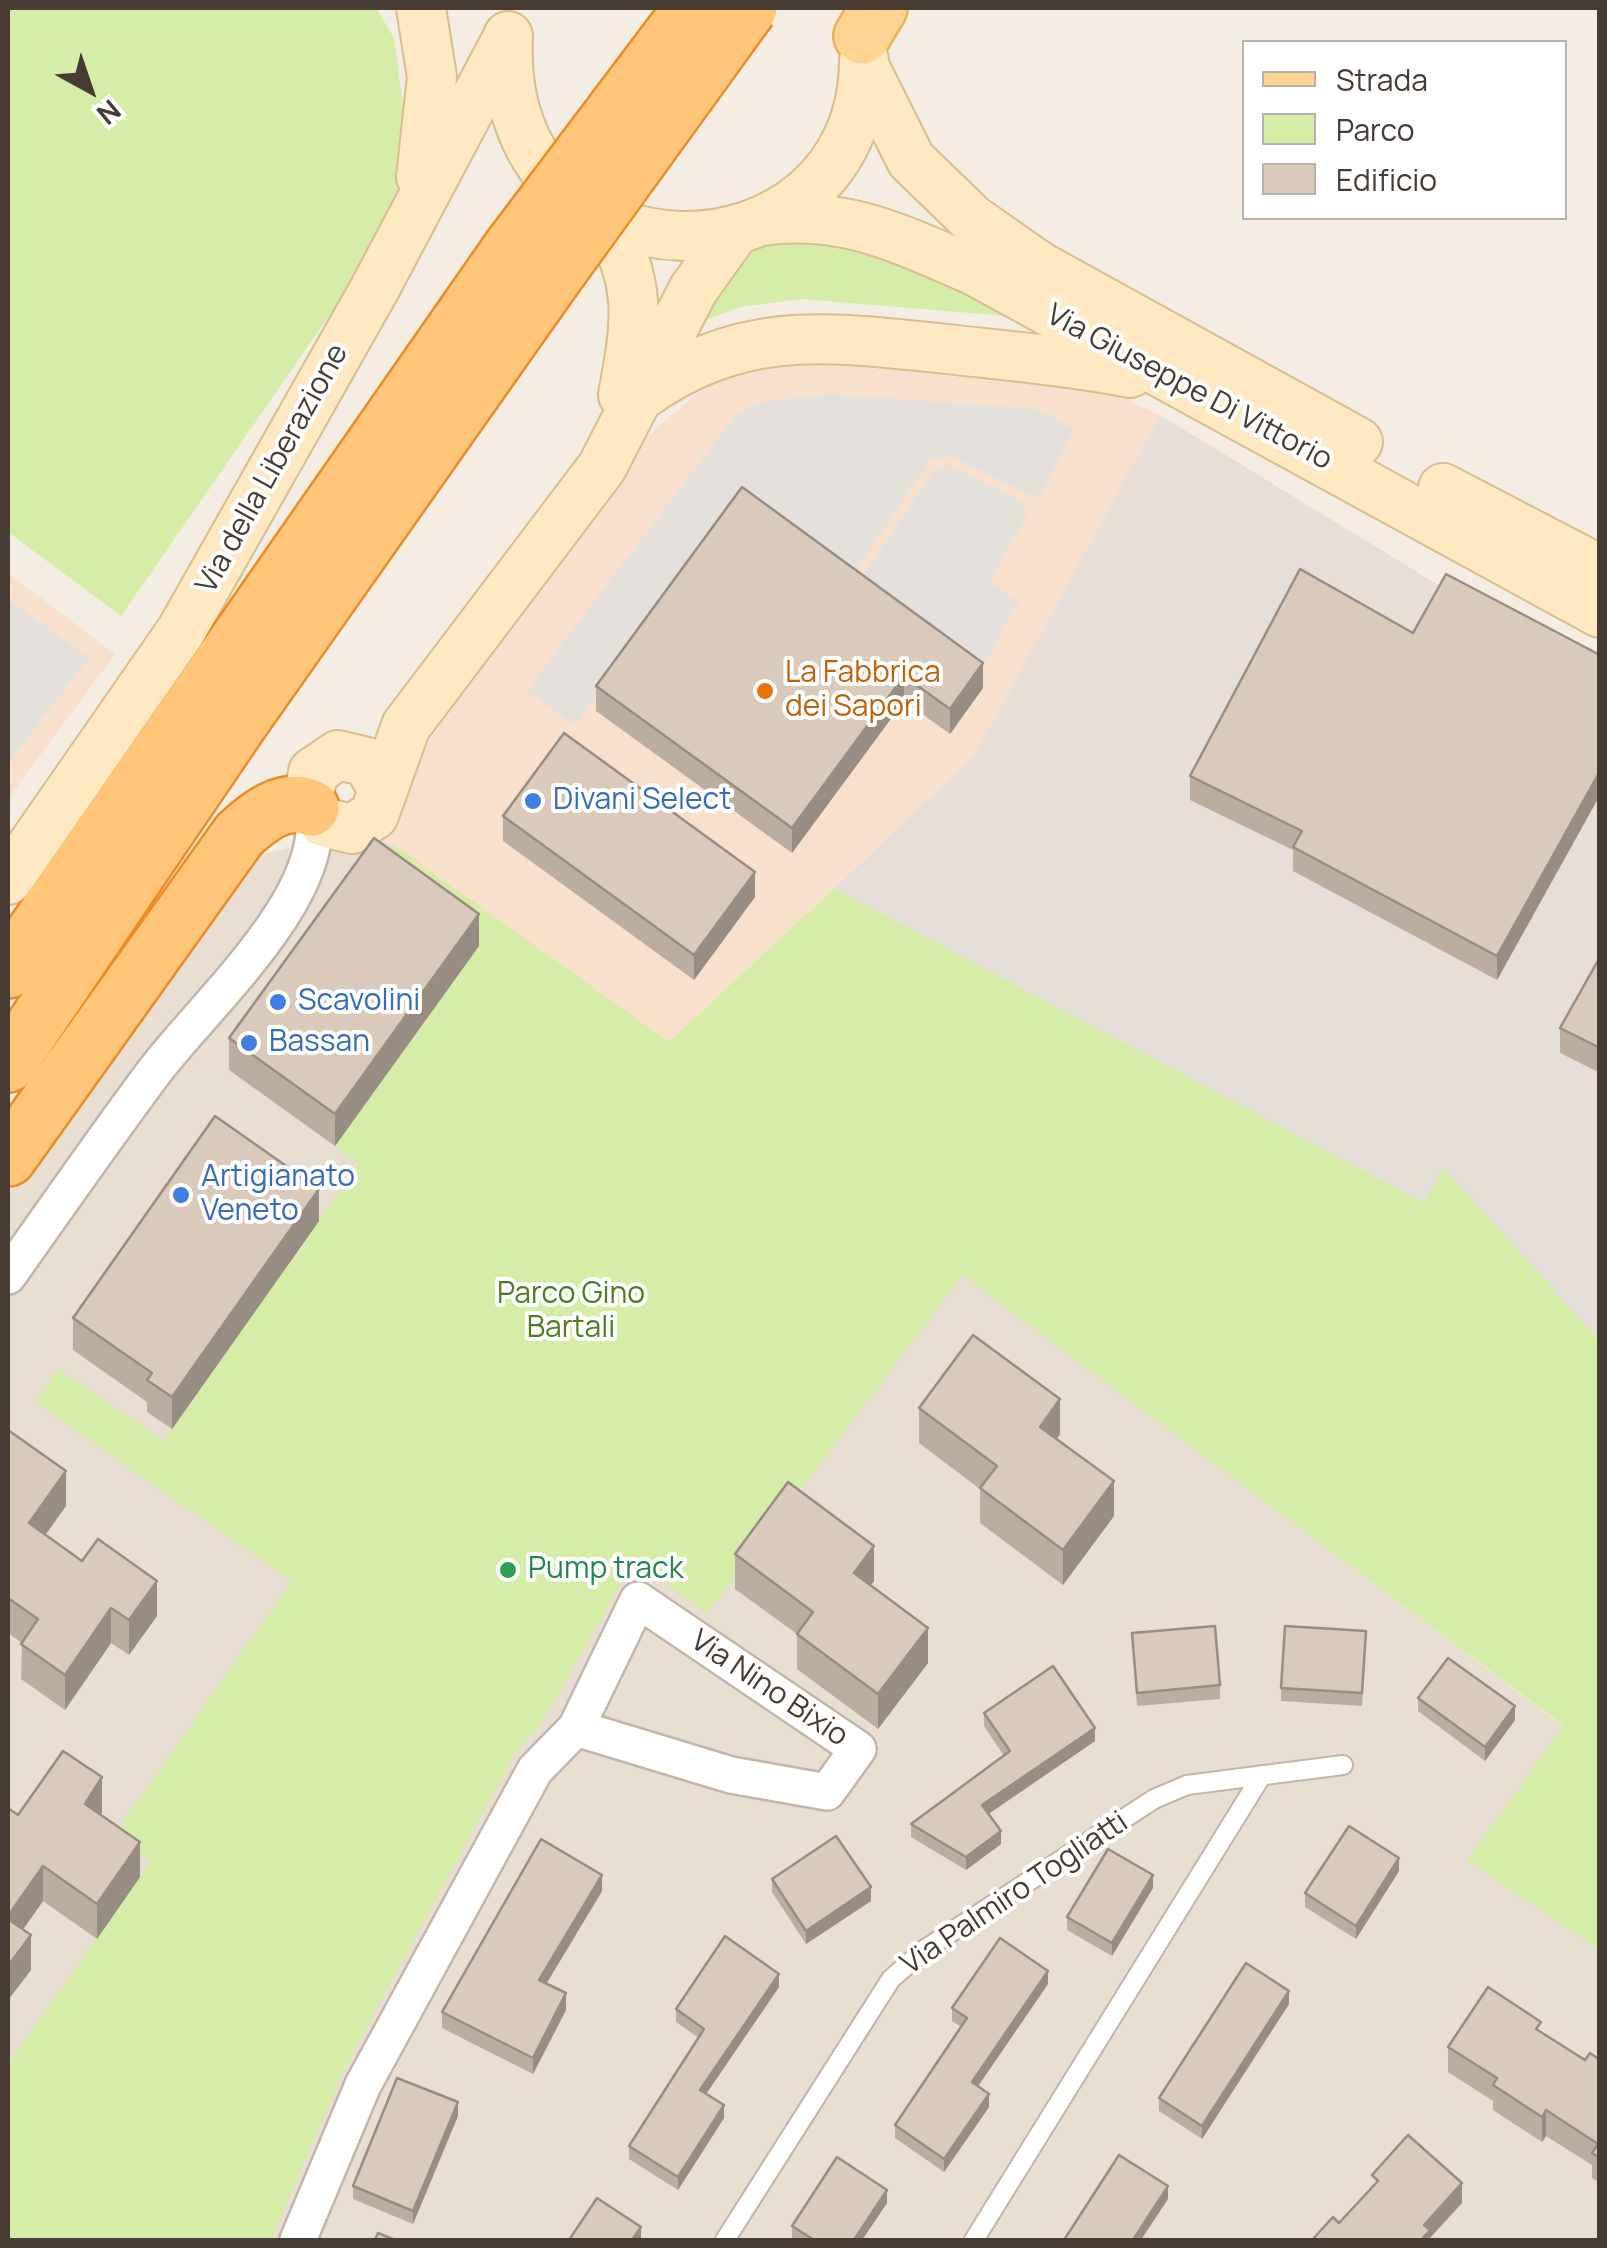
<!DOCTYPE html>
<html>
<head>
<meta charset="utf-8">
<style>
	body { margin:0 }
	#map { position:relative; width:1607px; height:2248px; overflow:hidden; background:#f4ede3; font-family:Manrope,sans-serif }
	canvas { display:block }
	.frame { position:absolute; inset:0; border:10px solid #463c33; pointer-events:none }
	.legend { position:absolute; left:1242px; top:40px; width:325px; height:180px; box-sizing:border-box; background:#fff; border:2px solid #b5b1ad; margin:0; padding:12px 18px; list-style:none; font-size:30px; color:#463c33 }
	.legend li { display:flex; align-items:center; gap:20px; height:50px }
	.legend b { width:50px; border:2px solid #b5b1ad }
	.north { position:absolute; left:40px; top:40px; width:100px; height:100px; -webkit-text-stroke:8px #fff; paint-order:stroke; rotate:140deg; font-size:28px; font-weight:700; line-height:40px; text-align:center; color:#463c33 }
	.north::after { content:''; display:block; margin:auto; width:35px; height:45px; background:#463c33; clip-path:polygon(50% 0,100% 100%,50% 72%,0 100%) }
</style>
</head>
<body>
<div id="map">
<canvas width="1607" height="2248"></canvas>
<div class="frame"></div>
<ul class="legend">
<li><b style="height:12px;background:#ffd391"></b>Strada</li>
<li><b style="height:28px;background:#d5eda7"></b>Parco</li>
<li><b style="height:28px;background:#d9cabb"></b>Edificio</li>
</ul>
<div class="north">N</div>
</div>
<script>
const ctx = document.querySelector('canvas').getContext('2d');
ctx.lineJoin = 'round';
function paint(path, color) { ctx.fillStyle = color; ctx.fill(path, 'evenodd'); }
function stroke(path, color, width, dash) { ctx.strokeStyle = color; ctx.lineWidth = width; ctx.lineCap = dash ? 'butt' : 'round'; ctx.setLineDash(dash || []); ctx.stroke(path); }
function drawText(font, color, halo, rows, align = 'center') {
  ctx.font = font + ' Manrope,sans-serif'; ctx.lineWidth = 8; ctx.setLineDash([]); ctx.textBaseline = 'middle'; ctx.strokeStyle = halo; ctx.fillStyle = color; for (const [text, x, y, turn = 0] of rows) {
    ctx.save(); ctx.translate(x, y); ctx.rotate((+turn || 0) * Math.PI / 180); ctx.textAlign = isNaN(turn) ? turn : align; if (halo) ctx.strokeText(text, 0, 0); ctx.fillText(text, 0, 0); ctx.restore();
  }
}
paint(new Path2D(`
	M370 830 669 1042 963 1274 1564 1727 1467 1860 1599 1950V2240H8V1192L250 857Z`), '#e8ded1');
paint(new Path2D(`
	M778 353 1088 370 1135 404 1160 415 974 756 669 1042 370 830 616 462 714 380Z
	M8 573 115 654 8 799Z`), '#f8e0cc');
paint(new Path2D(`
	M1160 415 1599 683V1340L1444 1169 1424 1203 834 888 974 756Z`), '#e5ded9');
paint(new Path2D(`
	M8 8H376L394 38 408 144 390 228 121 616 8 532Z
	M803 241 895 260 1020 317 801 299 740 307 696 324 733 265 760 244Z
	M393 844 669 1042 834 888 1424 1203 1444 1168 1599 1340V1950L1467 1860 1564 1726 963 1275 707 1613 634 1561 544 1719 514 1755 387 1989 342 2075 271 2240H8V2065L151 1861 114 1835 292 1581 35 1402 59 1369 164 1441 359 1164 335 1146 479 947 374 870Z`), '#d5eda7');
paint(new Path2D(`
	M826 394 1036 409 1074 429 1039 499 949 455 930 461 850 580 740 501 575 725 527 691 736 414 763 402Z
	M948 464 1023 501 1027 514 990 583 1019 601 975 682 852 592 935 469Z
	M8 599 89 658 8 764Z`), '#e4e0dc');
const service = new Path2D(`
	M725 2240 891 1979 924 1950 1154 1799 1187 1785 1343 1765
	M974 2240 1262 1775`);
const minor = new Path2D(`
	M8 1276C56 1208 104 1139 154 1072 201 1009 328 897 313 812
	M298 2240 363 2085 535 1770 576 1728 638 1600 858 1749 827 1792 731 1775 576 1728`);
const secondary = new Path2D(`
	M508 36C494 301 863 296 864 60
	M864 66 911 160 972 219 1039 266 1358 442
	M421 177 432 77 421 8
	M603 218C644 281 636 325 623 395
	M761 221C843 209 900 239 973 270L1600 613
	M639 397C743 322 829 337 947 349 1008 356 1069 361 1130 373
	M1443 488 1600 570
	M382 788 367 762 338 755 313 772 308 802 323 822 352 829 374 815 406 726 602 467 693 290 735 231
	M8 880 181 631 374 290 507 39`);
const primary = new Path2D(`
	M862 36 879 8`);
const trunk = new Path2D(`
	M8 970 511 248
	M8 1064 241 721 552 280
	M8 1158 239 835C258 817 284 796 311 808`);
stroke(service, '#c3b6a8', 22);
stroke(minor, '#c3b6a8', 40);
stroke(secondary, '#d8bd8e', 52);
stroke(primary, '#f0b055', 60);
stroke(trunk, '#ed8c24', 60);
stroke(service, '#fff', 18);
stroke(minor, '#fff', 35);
stroke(secondary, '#ffe9c2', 48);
stroke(primary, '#ffd391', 55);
stroke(trunk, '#ffc67a', 55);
const trunkBridge = new Path2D(`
	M511 248 692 8
	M552 280 749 8`);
stroke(trunkBridge, '#ed8c24', 60, []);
stroke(trunkBridge, '#ffc67a', 55);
paint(new Path2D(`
	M742 487 983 688 950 734 904 701 792 853 596 711V686Z
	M1413 633 1600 655V795L1497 980 1293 871V850L1190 800V776Z
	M503 816 755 897 694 980 503 841Z
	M479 946 335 1146 229 1070V1038Z
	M1600 957V1073L1560 1053V1028Z
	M319 1221 172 1429 147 1412V1402L73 1350V1318Z
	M919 1408 1060 1434 1057 1439 1114 1516 1063 1585 980 1523V1489L919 1443Z
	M8 1430 66 1506 45 1535 157 1616 129 1655 111 1643 65 1710 21 1679 22 1643 8 1633Z
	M735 1554 874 1581 871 1585 928 1663 878 1729 797 1669V1634L735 1589Z
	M1132 1633 1220 1685V1699L1137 1706Z
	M1366 1644 1362 1706 1281 1701V1688Z
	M1418 1698 1515 1720 1485 1761 1418 1711Z
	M984 1713 1095 1741 989 1814 1001 1844 966 1870 911 1837V1824L1004 1756 984 1726Z
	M8 1808 18 1815 102 1812 101 1815 140 1877 97 1939 43 1901 23 1929 31 1970 8 2000Z
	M1399 1871 1356 1939 1305 1907V1893Z
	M772 1879 871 1901 806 1944 772 1892Z
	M1153 1888 1112 1956 1067 1930V1917Z
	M602 1891 546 1984 566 2010 533 2074 442 2028V2012Z
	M1048 1984 978 2086 989 2107 944 2172 895 2138V2125L961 2027 952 2021V2008Z
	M779 1987 706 2094 724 2118 678 2190 629 2159V2146L699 2038 676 2022V2009Z
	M1289 2004 1202 2139 1159 2111V2098Z
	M1541 2032 1585 2060H1600V2183L1592 2178V2165L1546 2136 1542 2142 1493 2110V2101L1448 2072V2047Z
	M458 2116 413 2224 353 2199V2186Z
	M887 2203 862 2240H794L792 2239V2226Z`), '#bbaea1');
paint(new Path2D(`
	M983 663V688L950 734V709Z
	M904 676V701L792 853V828Z
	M1600 771V795L1497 980V956Z
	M755 872V897L694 980V955Z
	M479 914V946L335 1146V1114Z
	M319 1189V1221L172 1429V1397Z
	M1060 1399V1434L1040 1462V1427Z
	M66 1471V1506L29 1558V1523Z
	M1114 1481V1516L1063 1585V1550Z
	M874 1546V1581L854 1608V1573Z
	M157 1581V1616L129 1655V1620Z
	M111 1608V1643L65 1710V1675Z
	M928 1628V1663L878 1729V1694Z
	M1515 1706V1720L1485 1761V1747Z
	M1095 1728V1741L982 1818V1805Z
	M102 1777V1812L85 1839V1804Z
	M1001 1831V1844L966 1870V1857Z
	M140 1842V1877L97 1939V1904Z
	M1399 1858V1871L1356 1939V1926Z
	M43 1866V1901L8 1951V1916Z
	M602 1875V1891L539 1996V1980Z
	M1153 1875V1888L1112 1956V1943Z
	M871 1887V1901L806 1944V1931Z
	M31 1935V1970L8 2000V1966Z
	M1048 1971V1984L972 2095V2082Z
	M779 1974V1987L700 2103V2090Z
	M1289 1991V2004L1202 2139V2126Z
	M566 1993V2010L533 2074V2058Z
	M989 2094V2107L944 2172V2159Z
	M458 2102V2116L413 2224V2211Z
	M724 2105V2118L678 2190V2177Z
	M1546 2110V2136L1542 2142V2117Z
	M1462 2183V2203L1430 2238V2240H1421L1424 2225Z
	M1168 2186V2199L1141 2240H1133Z
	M887 2190V2203L862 2240H854Z
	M641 2227V2240H632Z`), '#988d83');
const building = new Path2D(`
	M742 487 983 663 950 709 904 676 792 828 596 686Z
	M1300 569 1413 633 1446 574 1600 655V771L1497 956 1293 847 1302 831 1190 776Z
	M564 733 755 872 694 955 503 816Z
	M374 838 479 914 335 1114 229 1038Z
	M1600 957V1048L1560 1028Z
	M215 1116 319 1189 172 1397 147 1380 152 1373 73 1318Z
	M973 1335 1060 1399 1040 1427 1114 1481 1063 1550 980 1488 997 1466 919 1408Z
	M8 1430 66 1471 29 1523 82 1561 98 1539 157 1581 129 1620 111 1608 65 1675 21 1644 38 1619 8 1598Z
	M788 1482 874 1546 854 1573 928 1628 878 1694 797 1634 813 1612 735 1554Z
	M1215 1626 1220 1685 1137 1693 1132 1633Z
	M1285 1626 1366 1631 1362 1693 1281 1688Z
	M1448 1658 1515 1706 1485 1747 1418 1698Z
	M1053 1666 1095 1728 982 1805 1001 1831 966 1857 911 1824 1010 1751 984 1713Z
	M63 1751 102 1777 85 1804 140 1842 97 1904 43 1866 8 1916V1808L18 1815Z
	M1349 1826 1399 1858 1356 1926 1305 1893Z
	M836 1836 871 1887 806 1931 772 1879Z
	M541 1839 602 1875 539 1980 566 1993 533 2058 442 2012Z
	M1108 1849 1153 1875 1112 1943 1067 1917Z
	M8 1919 31 1935 8 1966Z
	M725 1936 779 1974 700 2090 724 2105 678 2177 629 2146 704 2029 676 2009Z
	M1000 1938 1048 1971 972 2082 989 2094 944 2159 895 2125 967 2018 952 2008Z
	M1246 1963 1289 1991 1202 2126 1159 2098Z
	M1488 1987 1541 2022 1536 2029 1585 2060 1590 2053 1600 2060V2158L1592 2153 1598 2144 1546 2110 1542 2117 1493 2085 1497 2078 1448 2047Z
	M397 2078 458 2102 413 2211 353 2186Z
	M1408 2135 1462 2183 1424 2225 1430 2230 1421 2240H1312L1333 2217 1339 2223 1378 2181 1372 2175Z
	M1119 2155 1168 2186 1133 2240H1064Z
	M837 2157 887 2190 854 2240H814L792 2226Z
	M597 2198 641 2227 632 2240H569Z
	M378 2233 395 2240H375Z`);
paint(building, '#d9cabb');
stroke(building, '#988d83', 2.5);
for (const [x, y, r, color] of [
	[765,691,10,"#e8710a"],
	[533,801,10,"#3f7fe0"],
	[278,1002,10,"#3f7fe0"],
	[249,1043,10,"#3f7fe0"],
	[181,1195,10,"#3f7fe0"],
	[508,1570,10,"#2e9e5b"]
]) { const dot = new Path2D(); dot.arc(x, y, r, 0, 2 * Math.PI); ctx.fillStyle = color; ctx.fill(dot); stroke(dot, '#fff', 4); }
drawText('30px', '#463c33', '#fff', [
	["Via Giuseppe Di Vittorio",1189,388,28],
	["Via della Liberazione",273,469,-61],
	["Via Nino Bixio",769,1689,34],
	["Via Palmiro Togliatti",1015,1894,-34]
]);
drawText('30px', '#c56008', '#fff', [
	["La Fabbrica",785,674],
	["dei Sapori",785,708]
], 'left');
drawText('30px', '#366cbe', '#fff', [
	["Divani Select",553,801],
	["Scavolini",298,1002],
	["Bassan",269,1043],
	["Artigianato",201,1178],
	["Veneto",201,1212]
], 'left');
drawText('30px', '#4e7e20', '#fff', [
	["Parco Gino",571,1295],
	["Bartali",571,1329]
]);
drawText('30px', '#27864d', '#fff', [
	["Pump track",528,1570]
], 'left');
</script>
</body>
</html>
